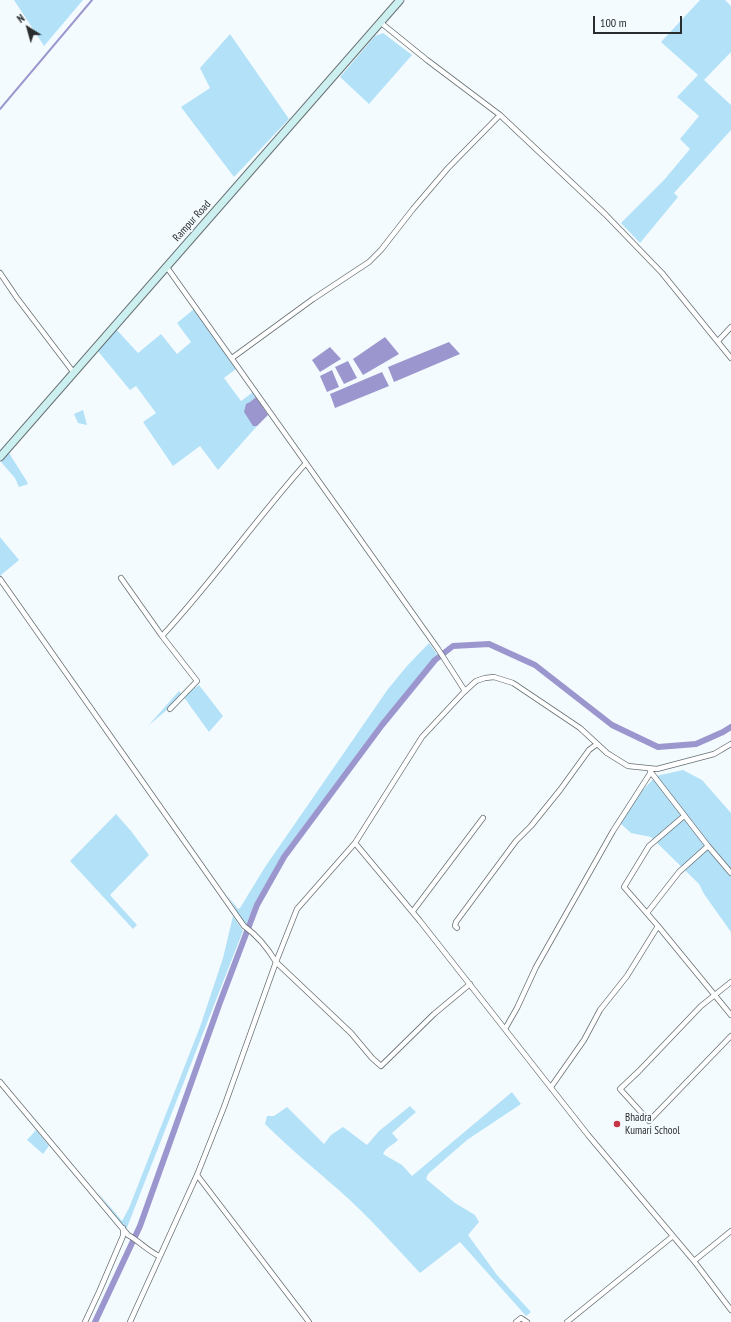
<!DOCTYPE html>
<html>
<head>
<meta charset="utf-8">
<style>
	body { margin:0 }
	#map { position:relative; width:731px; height:1322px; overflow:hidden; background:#f4fbff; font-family:"PT Sans Narrow",sans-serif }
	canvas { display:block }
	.north { position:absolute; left:8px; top:8px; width:40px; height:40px; -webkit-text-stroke:3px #f4fbff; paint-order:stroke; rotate:323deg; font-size:11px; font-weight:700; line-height:16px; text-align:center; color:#2a2d2e }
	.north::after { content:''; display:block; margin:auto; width:14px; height:18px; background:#2a2d2e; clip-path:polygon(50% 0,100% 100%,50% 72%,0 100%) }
	.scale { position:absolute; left:593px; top:16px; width:89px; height:18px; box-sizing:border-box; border:2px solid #2a2d2e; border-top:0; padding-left:5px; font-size:12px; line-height:14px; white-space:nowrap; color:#2a2d2e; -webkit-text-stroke:3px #f4fbff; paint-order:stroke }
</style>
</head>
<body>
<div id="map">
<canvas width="731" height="1322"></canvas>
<div class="north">N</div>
<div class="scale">100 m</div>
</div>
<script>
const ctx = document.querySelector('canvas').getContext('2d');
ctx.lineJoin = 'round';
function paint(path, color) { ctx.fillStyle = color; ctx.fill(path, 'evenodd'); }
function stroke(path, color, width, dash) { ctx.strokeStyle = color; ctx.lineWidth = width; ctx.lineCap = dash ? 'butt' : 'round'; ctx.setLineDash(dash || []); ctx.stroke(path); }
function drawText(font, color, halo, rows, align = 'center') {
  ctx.font = font + ' "PT Sans Narrow",sans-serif'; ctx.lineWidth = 3.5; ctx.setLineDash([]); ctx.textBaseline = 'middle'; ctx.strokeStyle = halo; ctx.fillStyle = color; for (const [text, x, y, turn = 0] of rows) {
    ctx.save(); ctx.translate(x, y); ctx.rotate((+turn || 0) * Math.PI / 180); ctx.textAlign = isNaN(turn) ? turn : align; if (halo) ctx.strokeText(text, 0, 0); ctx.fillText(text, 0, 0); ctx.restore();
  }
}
paint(new Path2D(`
	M14 0H83L44 46Z
	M700 0H725L731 6V52L704 80 731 105V130L674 193 678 197 640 243 621 223 664 180 690 149 680 139 699 116 677 97 698 75 661 42Z
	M383 33 412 55 369 104 340 77 375 36Z
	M230 34 289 119 234 177 181 107 210 88 200 68Z
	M194 309 236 369 224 378 241 401 253 392 256 397 250 402 253 426H257L218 470 200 446 173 466 143 422 156 413 136 386 130 390 97 350 116 329 138 353 161 334 177 354 191 342 177 323Z
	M83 410 87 425 78 423 74 414Z
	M9 453 26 480 28 484 19 487 15 478 1 462Z
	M0 537 19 560 0 576Z
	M429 643 437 654 380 723 282 855 255 903 246 925 227 895 238 909 240 908 265 867 388 689 407 666Z
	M199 685 223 716 209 732 183 696 148 726 179 691 183 696Z
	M683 770 702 780 731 813V932L704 894 699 884 651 837 631 833 620 823 625 809 656 776Z
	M116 814 131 831 149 855 110 895 137 925 133 929 70 861Z
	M233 916 243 931 126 1230 95 1189 122 1221 129 1208 200 1027 223 958Z
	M512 1092 521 1104 467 1140 428 1174 426 1179 455 1203 475 1215 479 1222 468 1235 497 1275 531 1312 526 1316 460 1242 420 1273C394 1245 369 1217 341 1192 315 1169 289 1148 265 1124L267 1116H274L287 1107 324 1144 331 1135 343 1127 367 1145 379 1131 410 1106 416 1112 392 1133 398 1140C392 1146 386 1147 383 1154L402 1165 412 1176Z
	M36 1130 49 1146 43 1154 27 1140Z`), '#b3e2f8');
paint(new Path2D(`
	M385 337 399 354 363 375 353 359Z
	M449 342 460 354 394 382 388 367Z
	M330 347 341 359 320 372 312 360Z
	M348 361 357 378 344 384 335 367Z
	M332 370 339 387 327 392 320 376Z
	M382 372 389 386 335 408 330 394Z
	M256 397 268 415 257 426H253L244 412 246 404 250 402Z`), '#9c96ce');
stroke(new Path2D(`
	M0 109 92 0`), '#9c96ce', 2);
stroke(new Path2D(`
	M95 1322 140 1226 219 1005 257 905 284 857 382 725 435 660 453 646 489 644 535 665 612 725 658 747 696 744 723 732 731 727`), '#9c96ce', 6);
const street = new Path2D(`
	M380 22 427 60 500 115 605 214 662 273 731 358
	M166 266 438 649 465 691
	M0 273 17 298 74 373
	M718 341 731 327
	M232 358 313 299 369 262 381 250 413 209 448 168 500 115
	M121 578 162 636
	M0 579 244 926C258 936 267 947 276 962L351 1033 372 1058 381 1066 434 1014 470 984
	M170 709 197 681 162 636C213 581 256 519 306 463
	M731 744 714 754 657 769 628 766 607 753 580 728 513 683 494 677 485 678 476 681 463 693 422 737 355 843 420 921 588 1135 694 1261 731 1310
	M650 771 708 846 731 873
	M684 816 649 846 624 887 658 926 731 1015
	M413 911 483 818
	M647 913 679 872 708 846
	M457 928 455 926 456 922 516 841 531 826 560 790 589 750 597 744
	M731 982 701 1006 639 1071 620 1089 649 1121 731 1036
	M505 1029 517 1008 536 967 613 831 651 772
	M0 1082 128 1235C139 1241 148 1251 159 1256
	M551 1087 584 1040 600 1010 627 976 658 926
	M197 1175 309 1322
	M694 1261 731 1231
	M85 1322 99 1292 123 1236V1228
	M130 1322 197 1175 224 1107 276 962 297 909 355 843
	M516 1322 521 1318 527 1322
	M567 1322 673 1236`);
const secondary = new Path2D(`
	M0 457 400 0`);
stroke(street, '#686f72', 6);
stroke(secondary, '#686f72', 9);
stroke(street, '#fff', 4.5);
stroke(secondary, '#cceff0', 7);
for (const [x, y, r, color] of [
	[617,1124,4,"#c53543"]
]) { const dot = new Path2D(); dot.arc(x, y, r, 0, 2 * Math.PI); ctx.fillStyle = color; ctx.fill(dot); stroke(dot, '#f4fbff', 1.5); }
drawText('11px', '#2a2d2e', '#f4fbff', [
	["Rampur Road",192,221,-48]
]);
drawText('11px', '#2a2d2e', '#f4fbff', [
	["Bhadra",625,1118],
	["Kumari School",625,1131]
], 'left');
</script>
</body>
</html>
